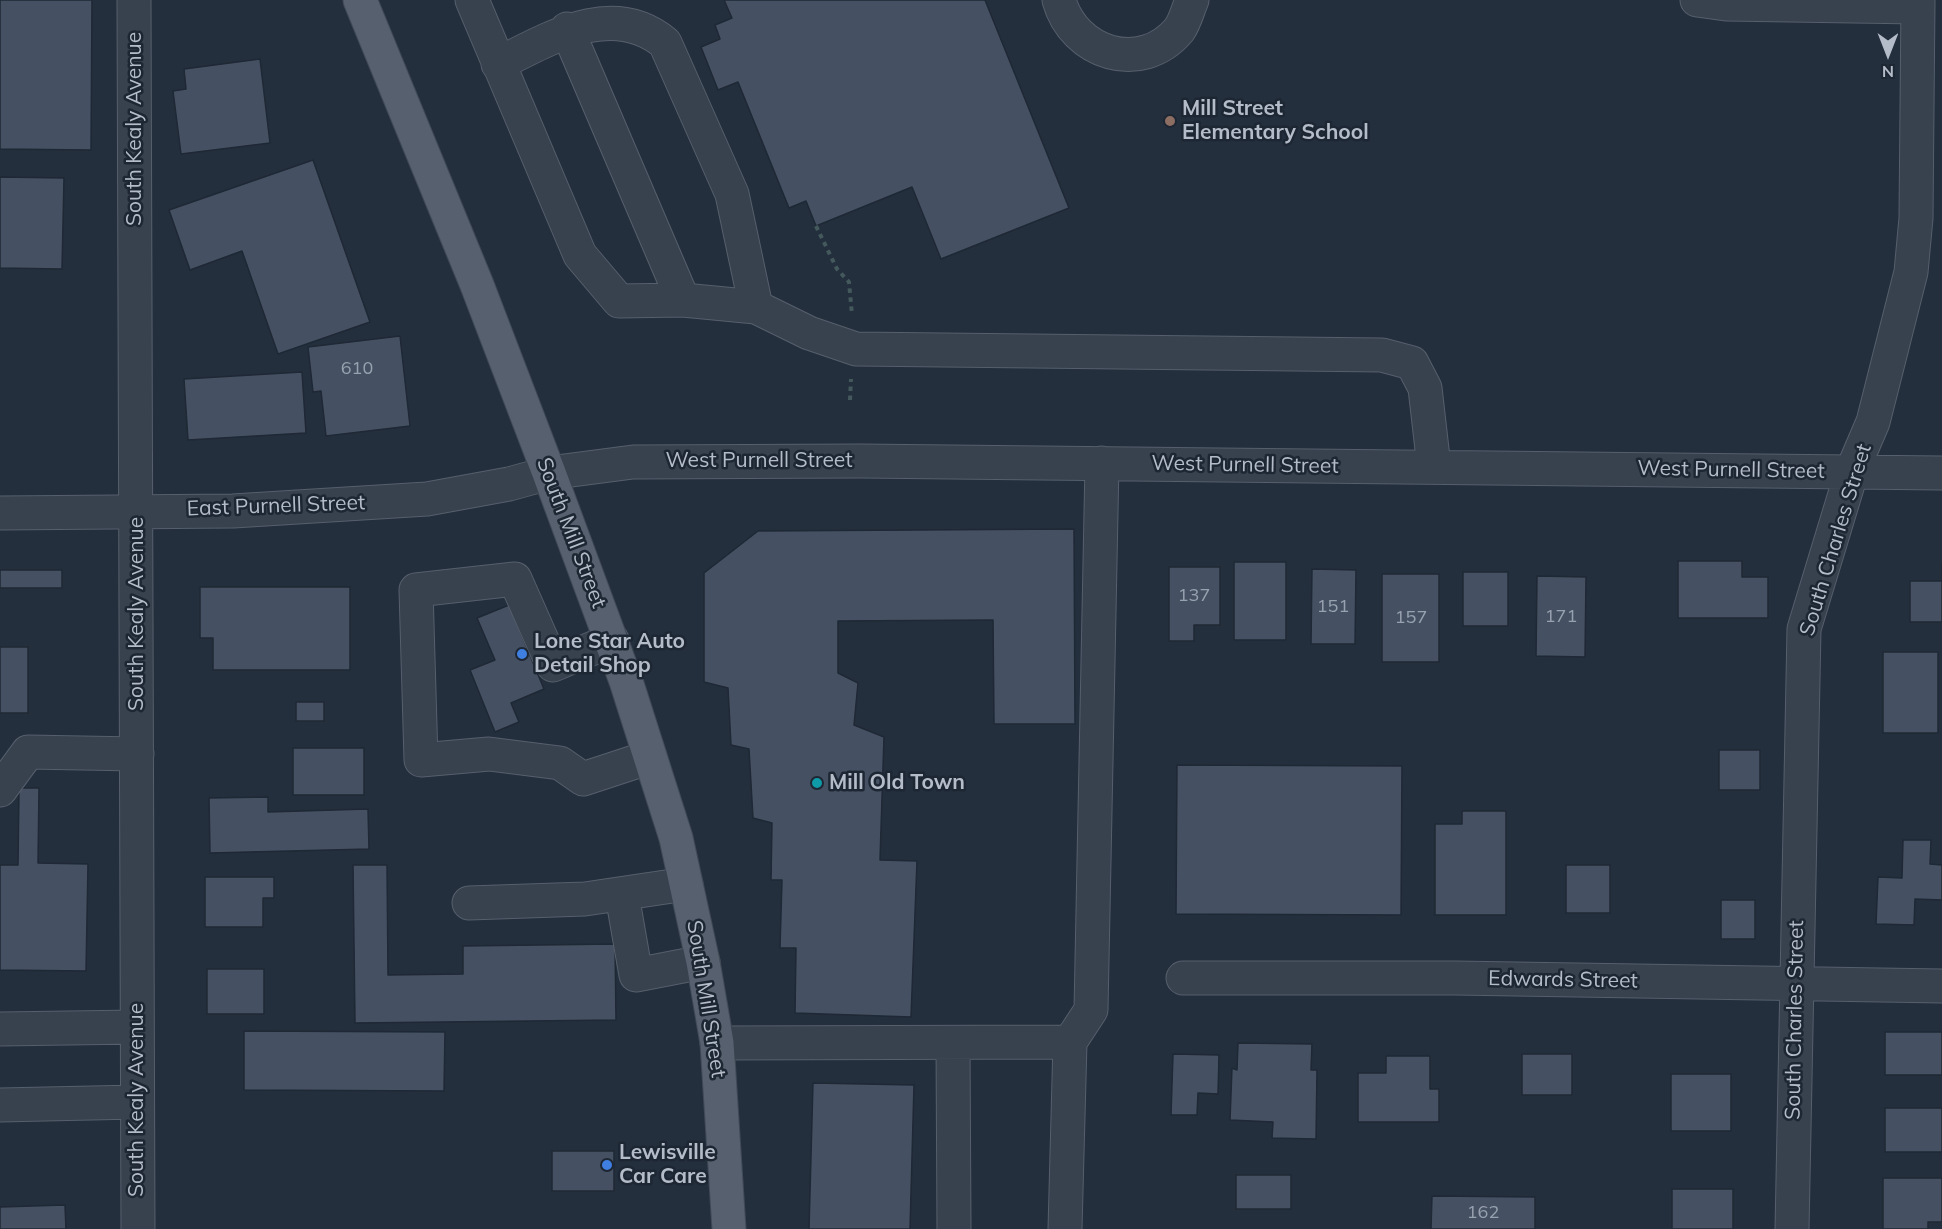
<!DOCTYPE html>
<html>
<head>
<meta charset="utf-8">
<style>
	body { margin:0 }
	#map { position:relative; width:1942px; height:1229px; overflow:hidden; background:#242f3e; font-family:Mulish,sans-serif }
	canvas { display:block }
	.north { position:absolute; left:1858px; top:24px; width:60px; height:60px; -webkit-text-stroke:4px #1d2633; paint-order:stroke; rotate:180deg; font-size:16px; font-weight:700; line-height:24px; text-align:center; color:#b4bcc9 }
	.north::after { content:''; display:block; margin:auto; width:21px; height:27px; background:#b4bcc9; clip-path:polygon(50% 0,100% 100%,50% 72%,0 100%) }
</style>
</head>
<body>
<div id="map">
<canvas width="1942" height="1229"></canvas>
<div class="north">N</div>
</div>
<script>
const ctx = document.querySelector('canvas').getContext('2d');
ctx.lineJoin = 'round';
function paint(path, color) { ctx.fillStyle = color; ctx.fill(path, 'evenodd'); }
function stroke(path, color, width, dash) { ctx.strokeStyle = color; ctx.lineWidth = width; ctx.lineCap = dash ? 'butt' : 'round'; ctx.setLineDash(dash || []); ctx.stroke(path); }
function drawText(font, color, halo, rows, align = 'center') {
  ctx.font = font + ' Mulish,sans-serif'; ctx.lineWidth = 5; ctx.setLineDash([]); ctx.textBaseline = 'middle'; ctx.strokeStyle = halo; ctx.fillStyle = color; for (const [text, x, y, turn = 0] of rows) {
    ctx.save(); ctx.translate(x, y); ctx.rotate((+turn || 0) * Math.PI / 180); ctx.textAlign = isNaN(turn) ? turn : align; if (halo) ctx.strokeText(text, 0, 0); ctx.fillText(text, 0, 0); ctx.restore();
  }
}
const building = new Path2D(`
	M0 0H92L91 150 0 149Z
	M724 0H985L1069 208 941 259 912 187 816 226 806 201 789 208 738 82 718 90 701 47 720 39 715 25 732 18Z
	M260 59 270 143 181 154 173 91 186 89 184 69Z
	M313 160 370 322 278 354 242 251 190 270 169 210Z
	M0 177 64 178 62 269 0 268Z
	M400 336 410 426 326 436 321 391 313 392 308 347Z
	M302 372 306 433 188 440 184 379Z
	M1074 529 1075 724H994L993 620 838 621V673L858 683 854 725 884 737 880 860 917 861 911 1017 795 1013 796 948H780L782 880H771L772 823 753 818 749 749 731 745 728 688 704 682V573L758 531Z
	M1678 561H1742V577H1768V618H1678Z
	M1234 562H1286V640H1234Z
	M1942 564V622H1910V581H1942Z
	M1169 567H1220V625H1194V641H1169Z
	M1312 569 1356 570 1355 644H1311Z
	M0 570H62V588H0Z
	M1463 572H1508V626H1463Z
	M1382 574H1439V662H1382Z
	M1537 576 1586 577 1585 657 1536 656Z
	M200 587H350V670H213V638H200Z
	M509 605 544 689 511 703 519 722 495 732 470 670 495 660 477 618Z
	M0 647H28V713H0Z
	M1883 652H1938V733H1883Z
	M296 702H324V721H296Z
	M293 748H364V795H293Z
	M1719 750H1760V790H1719Z
	M1177 765 1402 766 1401 915 1176 914Z
	M19 788H39L38 863 88 864 86 971 0 970V865H18Z
	M268 797V812L368 809 369 849 210 853 209 798Z
	M1462 811H1506V915H1435V824H1462Z
	M1903 840H1931L1930 864 1942 865V900L1915 899 1914 925 1876 924 1878 877 1902 878Z
	M353 865H387L388 975 463 974V946L615 944 616 1020 355 1023Z
	M1566 865H1610V913H1566Z
	M205 877H274V898H263V927H205Z
	M1721 900H1755V939H1721Z
	M207 969H264V1014H207Z
	M244 1031 445 1032 444 1091 244 1090Z
	M1885 1032H1942V1075H1885Z
	M1238 1043 1312 1044 1311 1070H1317L1316 1139 1272 1138 1273 1122 1230 1120 1232 1068 1237 1070Z
	M1173 1054 1219 1055 1218 1094 1198 1093 1197 1115H1171Z
	M1522 1054H1572V1095H1522Z
	M1386 1056H1430V1089H1439V1122H1358V1073H1386Z
	M1671 1074H1731V1131H1671Z
	M813 1083 914 1085 910 1229H809Z
	M1885 1108H1942V1152H1885Z
	M552 1151H614V1191H552Z
	M1236 1175H1291V1209H1236Z
	M1883 1178H1942V1222H1928V1229H1883Z
	M1672 1189H1733V1229H1672Z
	M1432 1196 1535 1197V1229H1431Z
	M65 1205 66 1229H0V1207Z`);
paint(building, '#455162');
stroke(building, '#1f2835', 1.5);
const minor = new Path2D(`
	M134 0 138 1229
	M472 0 580 255 619 301 683 300 756 307 809 333 856 349 1382 355 1412 363 1425 388 1434 467
	M1059 0C1074 54 1141 75 1179 30 1185 22 1188 9 1192 0
	M1697 0 1726 4 1918 7
	M567 29 683 300
	M498 64C552 37 613 0 665 43L732 194 756 307
	M0 513 233 511 427 499 509 484 549 473 633 462 861 461 1942 473
	M612 640 553 665 515 579 416 590 421 760 489 754 560 763 583 779 650 757
	M0 790 28 752 137 754
	M622 895 636 975 703 962
	M469 903 585 899 686 884
	M1183 978H1455L1942 986
	M0 1029 137 1027
	M717 1043 1070 1042 1091 1010 1102 463
	M953 1044 954 1229
	M0 1105 137 1102
	M1065 1229 1070 1042
	M1792 1229 1804 629 1852 471 1873 422 1911 272 1916 218 1918 0`);
const major = new Path2D(`
	M360 0 477 285 549 473 626 681 676 838 703 962 717 1043 729 1229`);
stroke(minor, '#565f6c', 35);
stroke(major, '#414a57', 35);
stroke(new Path2D(`
	M816 226 837 269 849 282 852 315
	M850 400 851 379`), '#44595c', 4, [4.5, 4.5]);
stroke(minor, '#38414e', 33);
stroke(major, '#56606e', 33);
for (const [x, y, r, color] of [
	[1170,121,6,"#8d6e63"],
	[522,654,6,"#3f7fe0"],
	[817,783,6,"#0f9aa8"],
	[607,1165,6,"#3f7fe0"]
]) { const dot = new Path2D(); dot.arc(x, y, r, 0, 2 * Math.PI); ctx.fillStyle = color; ctx.fill(dot); stroke(dot, '#1d2633', 2); }
drawText('18px', '#98a1af', null, [
	["610",357,369],
	["137",1194,596],
	["151",1333,607],
	["171",1561,617],
	["157",1411,618],
	["162",1483,1213]
]);
drawText('bold 21px', '#b4bcc9', '#1d2633', [
	["Mill Street",1182,109],
	["Elementary School",1182,133],
	["Lone Star Auto",534,642],
	["Detail Shop",534,666],
	["Mill Old Town",829,783],
	["Lewisville",619,1153],
	["Car Care",619,1177]
], 'left');
drawText('21px', '#b4bcc9', '#1d2633', [
	["South Kealy Avenue",135,129,-90],
	["West Purnell Street",759,461],
	["West Purnell Street",1245,465,1],
	["West Purnell Street",1731,470,1],
	["East Purnell Street",276,506,-2],
	["South Mill Street",571,533,69],
	["South Charles Street",1836,540,-73],
	["South Kealy Avenue",137,614,-90],
	["Edwards Street",1563,980,1],
	["South Mill Street",706,999,81],
	["South Charles Street",1795,1020,-89],
	["South Kealy Avenue",137,1100,-90]
]);
</script>
</body>
</html>
